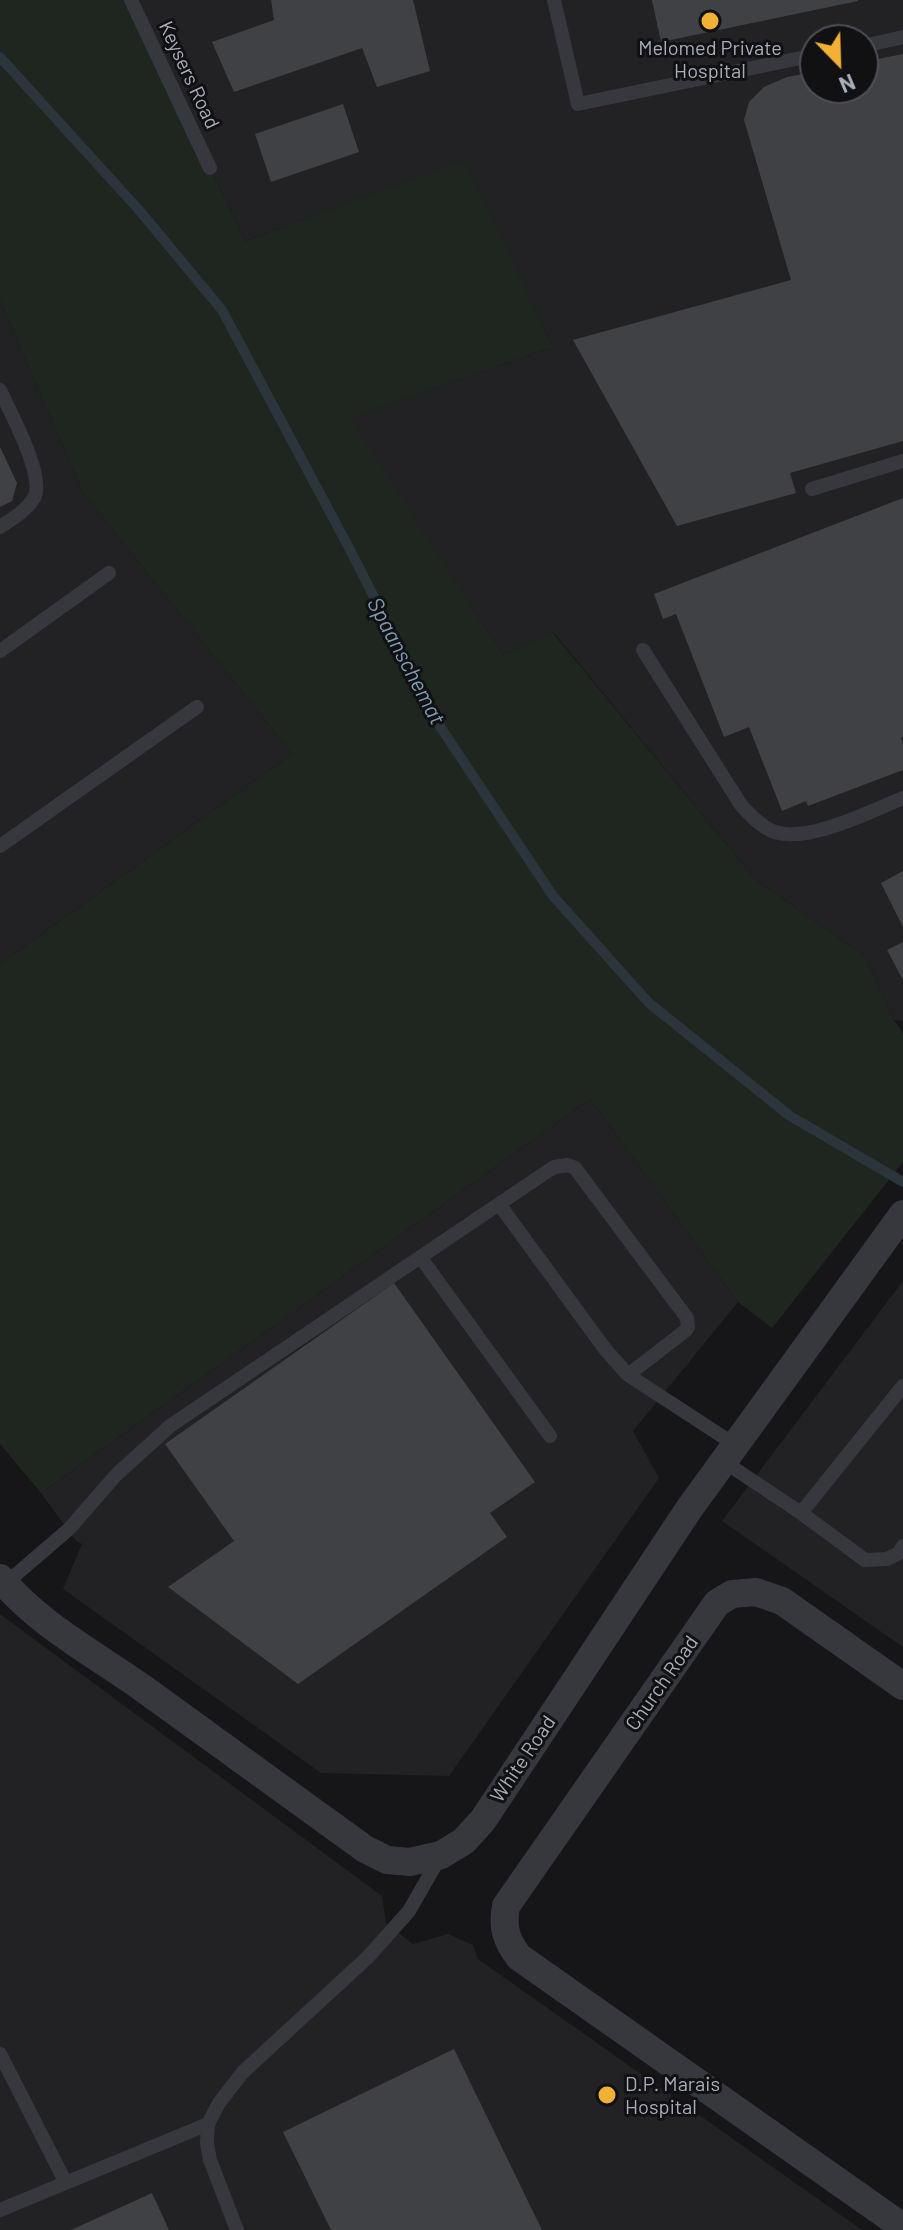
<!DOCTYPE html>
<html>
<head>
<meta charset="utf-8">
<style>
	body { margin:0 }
	#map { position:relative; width:903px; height:2230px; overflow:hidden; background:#161618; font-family:Barlow,sans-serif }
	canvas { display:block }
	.north { position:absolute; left:799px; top:24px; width:80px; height:80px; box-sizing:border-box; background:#111113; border:2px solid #4d4f55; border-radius:50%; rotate:157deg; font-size:22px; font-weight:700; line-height:32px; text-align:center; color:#a8adb8 }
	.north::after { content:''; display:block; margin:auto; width:28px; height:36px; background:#f2b134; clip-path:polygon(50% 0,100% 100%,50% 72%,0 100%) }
</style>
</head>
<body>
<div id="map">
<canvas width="903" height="2230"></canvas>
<div class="north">N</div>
</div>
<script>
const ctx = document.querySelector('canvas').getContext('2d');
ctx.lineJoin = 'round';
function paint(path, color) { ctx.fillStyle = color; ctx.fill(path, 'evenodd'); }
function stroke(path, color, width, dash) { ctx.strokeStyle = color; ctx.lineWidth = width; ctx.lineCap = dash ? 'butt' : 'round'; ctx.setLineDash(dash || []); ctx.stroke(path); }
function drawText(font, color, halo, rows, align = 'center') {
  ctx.font = font + ' Barlow,sans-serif'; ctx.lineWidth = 6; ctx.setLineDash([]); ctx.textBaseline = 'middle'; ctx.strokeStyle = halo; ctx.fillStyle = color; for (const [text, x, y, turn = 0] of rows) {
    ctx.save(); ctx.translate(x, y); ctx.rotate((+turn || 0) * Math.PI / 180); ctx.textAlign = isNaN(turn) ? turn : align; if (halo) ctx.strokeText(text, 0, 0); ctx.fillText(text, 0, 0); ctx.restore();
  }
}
paint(new Path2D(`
	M131 0H903V1021L894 1020 865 956 756 880 554 633 503 655 349 418 553 347 463 161 245 241ZM815 40H863V88H815Z
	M0 301 83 493 292 754 0 964Z
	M590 1099 738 1302 633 1431 659 1478 449 1776 321 1773 63 1589 82 1544 76 1541 41 1493Z
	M903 1281V1647L722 1521Z
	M0 1614 382 1896 386 1923 413 1944 448 1934 473 1945 478 1959 862 2230H0Z`), '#222225');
paint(new Path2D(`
	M0 0H131L245 241 464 160 553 347 350 418 503 655 553 633 756 880 865 956 894 1020 903 1033V1162L772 1328 738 1302 590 1099 41 1493 0 1444V964L292 754 83 493 0 301Z`), '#1e261f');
stroke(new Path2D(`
	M0 57 139 210 222 310 348 546 441 728 553 896 649 1003 790 1116 903 1182`), '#2c353c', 10);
paint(new Path2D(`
	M271 0H413L430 71 377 87 362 48 234 92 212 42 274 20Z
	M652 0H858V1L661 42Z
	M903 54V441L790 473 796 493 677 526 573 340 791 280 744 120 749 102 764 87 787 77 815 72V88H863V62Z
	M343 104 359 152 271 182 255 134Z
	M0 447 17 483 12 501 0 507Z
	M903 498V737L901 738 903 744V770L808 806 806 801 782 811 749 727 724 737 676 614 663 619 654 594Z
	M903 871V927L881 883Z
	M903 942V980L887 950Z
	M394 1283 535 1482 490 1513 507 1537 298 1684 168 1587 234 1541 165 1444Z
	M454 2049 542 2230H331L283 2132Z
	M152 2193 169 2230H71Z`), '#404145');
stroke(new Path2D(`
	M131 0 210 168
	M554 0 578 104 815 55
	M863 46 903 37
	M0 390C10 412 46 477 34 498 26 511 12 519 0 527
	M812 489 903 461
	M643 650 741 805C750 815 762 828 775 832 809 843 871 811 903 798
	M0 651 109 573
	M0 846 197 707
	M499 1204 554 1167 568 1165 575 1168 687 1318 688 1327 685 1331 628 1375
	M421 1258 550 1436
	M903 1386 801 1513 865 1560 887 1559 899 1553 903 1546
	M723 1461 801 1513
	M5 1584 69 1529 116 1475 170 1426 499 1204 605 1349 628 1375 734 1444
	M0 2054 66 2183
	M0 2210 208 2124
	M237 2230 210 2160 207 2143 208 2124 219 2103 243 2072 368 1957 393 1929 409 1911 440 1857`), '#37383d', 14);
stroke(new Path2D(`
	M0 1578C39 1625 95 1654 144 1689 218 1742 291 1796 365 1849L387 1860 410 1862 441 1855 464 1841 483 1820 689 1509 903 1214
	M903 1686 782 1601 756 1592 732 1594 717 1603 506 1906C502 1927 506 1940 519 1957L903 2227`), '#37383d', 28);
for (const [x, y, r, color] of [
	[710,21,10,"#f2b134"],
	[607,2095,10,"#f2b134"]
]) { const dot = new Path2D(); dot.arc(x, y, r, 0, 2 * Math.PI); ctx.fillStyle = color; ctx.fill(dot); stroke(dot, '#111113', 3); }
drawText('20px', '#a8adb8', '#111113', [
	["Melomed Private",710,48],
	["Hospital",710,71],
	["D.P. Marais",625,2084,"left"],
	["Hospital",625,2107,"left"]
]);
drawText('20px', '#a8adb8', '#111113', [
	["Keysers Road",189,75,65],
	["Church Road",662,1683,-55],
	["White Road",523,1759,-56]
]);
drawText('italic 22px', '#7f9bb3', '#111113', [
	["Spaanschemat",406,661,62]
]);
</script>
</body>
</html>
